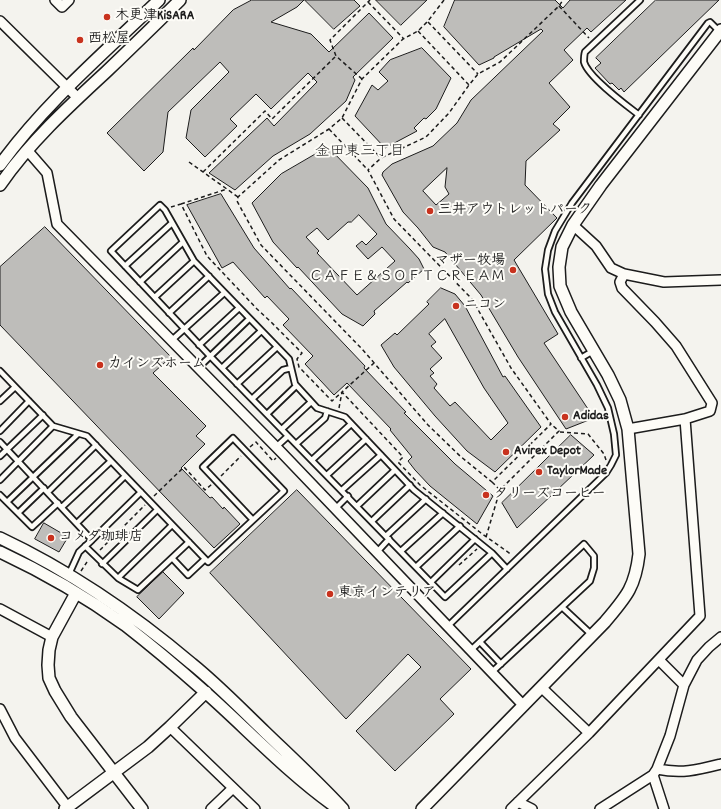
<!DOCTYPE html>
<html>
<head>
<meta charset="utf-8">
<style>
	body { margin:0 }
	canvas { display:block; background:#f4f3ee }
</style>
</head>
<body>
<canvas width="721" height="809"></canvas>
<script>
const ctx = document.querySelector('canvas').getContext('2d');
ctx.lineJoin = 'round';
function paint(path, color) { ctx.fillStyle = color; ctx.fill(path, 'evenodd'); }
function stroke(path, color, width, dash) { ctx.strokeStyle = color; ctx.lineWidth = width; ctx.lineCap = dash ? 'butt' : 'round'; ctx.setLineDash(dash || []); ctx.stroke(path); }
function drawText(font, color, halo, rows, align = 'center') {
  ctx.font = font + ' Dekko,"Klee One",sans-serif'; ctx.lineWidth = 4; ctx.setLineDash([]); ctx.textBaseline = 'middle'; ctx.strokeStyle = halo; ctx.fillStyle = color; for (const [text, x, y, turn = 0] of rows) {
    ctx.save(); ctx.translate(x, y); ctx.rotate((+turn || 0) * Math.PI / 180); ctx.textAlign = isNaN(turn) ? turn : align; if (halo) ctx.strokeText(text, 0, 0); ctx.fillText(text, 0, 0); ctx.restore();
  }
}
const building = new Path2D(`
	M252 0H304L297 7 271 22 311 34 329 52 369 13 393 38 353 77 355 80 346 101 310 134 273 156 235 190 209 173 267 118 274 126 317 82 308 73 271 109 256 94 230 119 237 126 205 157 186 138 191 110 229 72 220 62 168 112 163 152 144 171 107 133 193 48 194 50 233 10Z
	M305 0H354L360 6 334 29Z
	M376 0H427L401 25Z
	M455 0H555L563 8 570 0H626L591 32 587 28 564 50 573 60 549 83 570 107 553 124 560 130 526 161 525 185 557 218 514 260 558 334 544 343 594 418 566 429 518 357 481 295 445 252 433 247 418 228 403 212 382 175 383 172 392 164 433 146 457 123 471 100 543 31 541 29 494 57V58L479 65 444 27ZM447 168 445 187 449 194 436 205 423 191Z
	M656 0H719L624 92 621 88 619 90 612 83 610 84 595 68 601 63 596 58Z
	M422 48 451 78 436 109 426 119 424 118 414 128 417 131 385 148 355 116 372 85 378 90 388 81 379 72 390 60Z
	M328 147 368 188 386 224 410 249 419 259 424 269 408 283 407 282 374 311 375 314 363 326 342 314 298 267 297 268 273 242 252 203 281 174ZM359 215 377 234 366 245 362 241 356 246 368 259 382 247 395 261 357 295 317 253 319 251 306 237 317 228 328 240 348 222H351Z
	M221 194 254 248 290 289 291 288 365 366 364 368 406 412 404 413 455 464 493 496 477 524 430 486 415 470 408 461 412 457 390 430 391 429 347 383 334 395 305 364 313 356 283 325 289 319 267 296 265 298 233 262 222 268 187 205Z
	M45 227 171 357 153 373 206 426 196 436 205 444 181 468 210 498 212 497 223 509 224 507 240 524 214 548 0 325V267Z
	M441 288 455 294 465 306 503 377 505 376 541 427 495 472 467 451 435 416 394 367 381 345 395 333 397 335 429 304 427 302ZM445 319 484 388 508 423 491 440 455 402 450 406 434 388 437 384 430 376 434 373 430 369 442 358 431 346 436 342 429 334Z
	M571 435 594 455 517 528 502 503Z
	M297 490 471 669 440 699 454 714 395 771 356 731 421 667 408 654 346 719 210 573Z
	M44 523 68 537 59 552 35 539Z
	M163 572 184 593 159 619 137 597Z`);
paint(building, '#bebdba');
stroke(building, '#1c1c1c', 1);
const service = new Path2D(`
	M639 115C626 105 588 77 584 62 584 58 584 55 585 52L640 0
	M160 205 165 210 194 261 289 359 295 384 317 408 345 417 414 490 492 553 445 597 210 356 111 251Z
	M125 266 172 223
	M140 282 183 242
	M155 297 194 261
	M169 313 209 276
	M172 340 224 293
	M199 345 239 308
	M581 358 593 351
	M198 368 249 319
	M222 368 261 331
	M0 371 53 426 87 436 208 562 284 491 233 438 203 467 253 520
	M237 384 277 347
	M252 399 283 370 291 368
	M0 401 15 387
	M267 414 296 386
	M282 429 311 402
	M0 431 29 401
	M0 442 92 540 79 552 69 574
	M296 444 325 418 327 411
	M276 447 288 436
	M0 456 43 415
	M312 460 351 424
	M327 475 366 439
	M0 480 53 426
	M342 490 381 455
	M48 492 96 445
	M0 495 32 527 58 503
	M7 502 78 434
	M357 506 395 470
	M62 507 111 461
	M335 509 348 496
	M18 513 44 488
	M372 521 410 485
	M77 523 125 476
	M386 536 426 499
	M92 540 141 492
	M85 546 118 578 138 590 172 558 188 575 205 559
	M401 551 443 513
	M377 552 389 539
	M492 553 507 569
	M172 558 189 542
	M102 564 157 510
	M416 567 460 526
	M118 578 172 525
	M431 582 475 539
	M562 607 592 635
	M448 626 606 473 611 465 616 455 614 434 608 408 597 385 555 312 548 294 545 269 548 250 555 231 572 203 708 23 710 22 719 31
	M480 642 501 664
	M471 650 584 544 594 556V568L590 581 492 672`);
const minor = new Path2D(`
	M55 0 62 7 69 0
	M0 21 78 98
	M27 150 47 173 57 224 282 453 523 705
	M573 225 596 246 611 268 624 274 664 282 721 280
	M624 274 620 282 622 288 655 322 676 346 712 403 710 411 685 419 628 429
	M0 609 52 637
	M659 660 684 685
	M541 687 589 733
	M0 709 15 738 69 809
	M170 727 255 809
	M657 769C682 774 697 770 721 764
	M653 775 664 809
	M518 802 532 809
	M211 809 233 788
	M511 809 589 733 700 616 685 419
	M600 809 653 775 657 769 670 736 684 685 697 660 709 647 721 637`);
const tertiary = new Path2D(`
	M0 165C45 103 104 53 159 0
	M0 185C29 143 68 107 106 72 131 48 156 24 180 0
	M0 538C70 571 133 614 192 664 218 685 241 709 265 732 292 758 318 782 343 809
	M0 552C43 572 86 597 125 625 152 646 178 668 204 691 247 729 286 771 333 805
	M76 593 52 637 49 650 48 665 49 678 55 691 71 717 142 809
	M65 809 148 747 170 727 206 692
	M422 809 605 622C626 597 635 588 639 554L628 429 620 400 608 375 571 312 560 286 559 267 562 247 573 225 601 185 721 30`);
stroke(service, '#1c1c1c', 8);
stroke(minor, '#1c1c1c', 12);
stroke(tertiary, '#1c1c1c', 14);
stroke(new Path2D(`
	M444 0 428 21 418 31 403 39 362 79 342 118 329 129 279 160 238 197 237 201 261 245 362 349 428 425 460 456 492 482 551 424 511 368 472 299 394 219 368 170 381 158 426 137 449 113 469 85 478 74 500 62 559 6 563 0
	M368 2 403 38
	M559 6 589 38
	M428 22 478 74
	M418 31 469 85
	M362 79 336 56 330 40 370 0
	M342 118 381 158
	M329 129 368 170
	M189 162 238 197
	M203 172 265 111 272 119 336 56
	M181 204 227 189
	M171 207 181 204 207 256 257 309 271 322 302 353 297 359 299 367 332 401 342 392 403 457 398 462 420 485 481 533 512 555
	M339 408 342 392 374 363
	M560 432 588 434 604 454 606 460
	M250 447 256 442 273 461 276 458
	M221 476 241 456
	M492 482 500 490 559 431 552 425
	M154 496 184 467 205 490 212 484
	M486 537 500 490
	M100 550 145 505
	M459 565 477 549
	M81 571 87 562`), '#1c1c1c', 1.5, [4, 3]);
stroke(service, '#fdfcf7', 4.5);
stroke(minor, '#fdfcf7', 9);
stroke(tertiary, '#fdfcf7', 11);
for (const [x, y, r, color] of [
	[107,17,4,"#c8321e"],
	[80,40,4,"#c8321e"],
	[430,211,4,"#c8321e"],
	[513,270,4,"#c8321e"],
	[456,306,4,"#c8321e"],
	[100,365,4,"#c8321e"],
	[565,417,4,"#c8321e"],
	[506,452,4,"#c8321e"],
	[539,472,4,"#c8321e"],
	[486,495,4,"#c8321e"],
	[51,538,4,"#c8321e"],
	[330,594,4,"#c8321e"]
]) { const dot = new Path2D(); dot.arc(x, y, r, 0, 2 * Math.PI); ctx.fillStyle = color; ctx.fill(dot); stroke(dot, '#fdfcf7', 1.5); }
drawText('bold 14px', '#1c1c1c', '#fdfcf7', [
	["木更津KiSARA",115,17],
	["西松屋",88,40],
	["三井アウトレットパーク",438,211],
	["マザー牧場",505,262,"right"],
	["ＣＡＦＥ＆ＳＯＦＴＣＲＥＡＭ",505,278,"right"],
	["ニコン",464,306],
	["カインズホーム",108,365],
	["Adidas",573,417],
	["Avirex Depot",514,452],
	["TaylorMade",547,472],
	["タリーズコーヒー",494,495],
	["コメダ珈琲店",59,538],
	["東京インテリア",338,594]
], 'left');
drawText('15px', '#1c1c1c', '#fdfcf7', [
	["金田東三丁目",360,153]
]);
</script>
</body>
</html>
